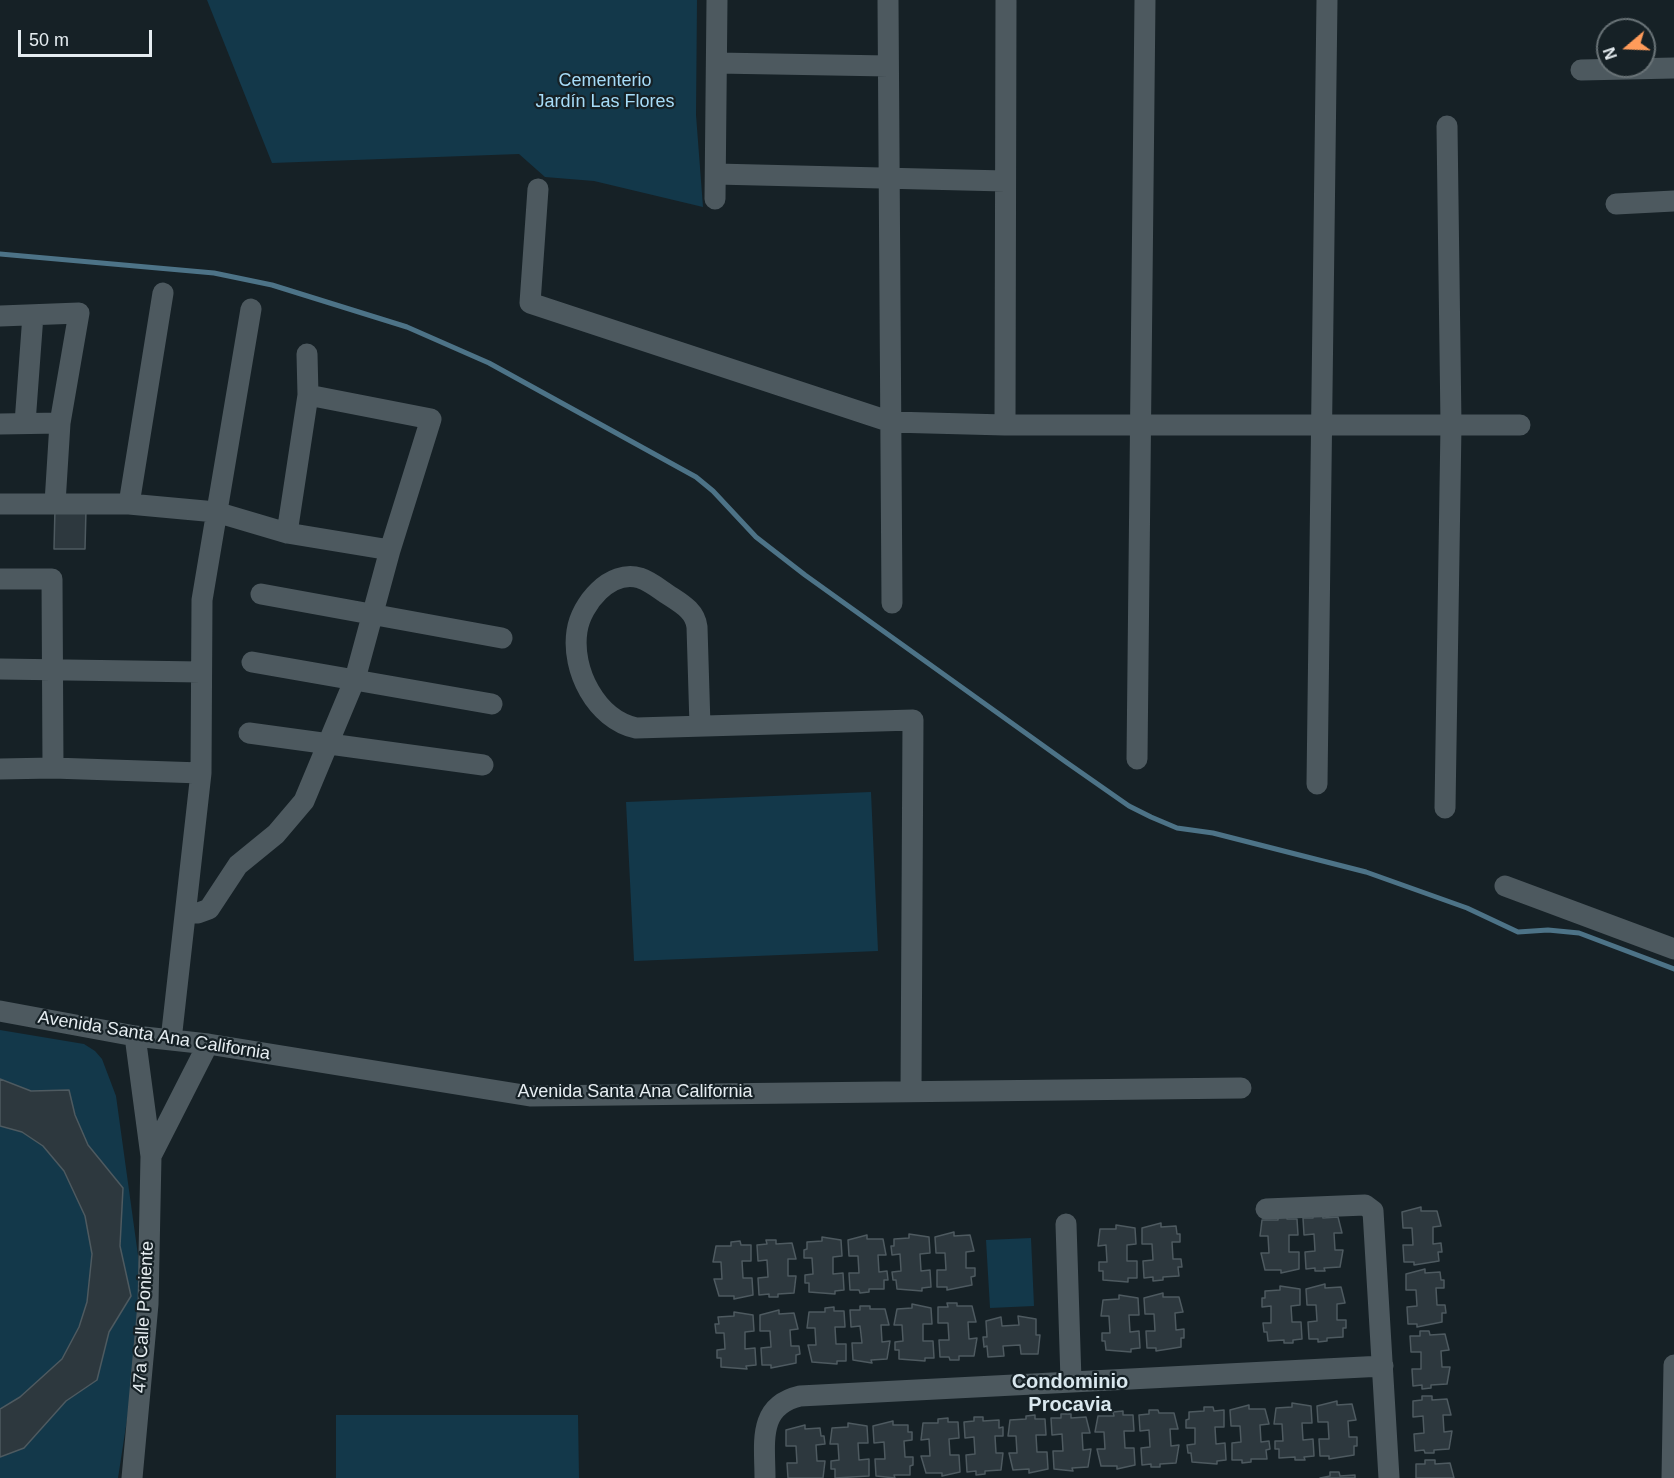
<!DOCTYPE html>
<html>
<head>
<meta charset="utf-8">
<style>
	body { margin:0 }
	#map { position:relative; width:1674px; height:1478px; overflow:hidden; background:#162126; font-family:Arial,sans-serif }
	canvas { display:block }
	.north { position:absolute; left:1596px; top:18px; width:60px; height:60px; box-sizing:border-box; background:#162126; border:2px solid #697377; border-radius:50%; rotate:251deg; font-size:16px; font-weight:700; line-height:24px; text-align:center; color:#e6edf1 }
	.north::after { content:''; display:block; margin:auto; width:21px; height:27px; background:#ff9b5a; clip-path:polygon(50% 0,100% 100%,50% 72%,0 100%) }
	.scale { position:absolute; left:18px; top:30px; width:134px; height:27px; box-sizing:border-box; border:3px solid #e6edf1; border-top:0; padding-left:8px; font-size:18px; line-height:21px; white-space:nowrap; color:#e6edf1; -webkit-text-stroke:4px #162126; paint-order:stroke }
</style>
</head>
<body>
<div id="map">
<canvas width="1674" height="1478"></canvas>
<div class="north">N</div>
<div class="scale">50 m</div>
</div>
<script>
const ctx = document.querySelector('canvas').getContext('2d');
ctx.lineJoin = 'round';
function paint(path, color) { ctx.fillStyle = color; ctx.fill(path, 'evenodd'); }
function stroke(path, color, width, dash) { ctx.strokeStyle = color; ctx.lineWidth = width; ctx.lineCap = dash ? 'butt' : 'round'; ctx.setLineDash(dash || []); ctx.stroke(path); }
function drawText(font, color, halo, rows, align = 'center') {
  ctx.font = font + ' Arial,sans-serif'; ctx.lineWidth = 4.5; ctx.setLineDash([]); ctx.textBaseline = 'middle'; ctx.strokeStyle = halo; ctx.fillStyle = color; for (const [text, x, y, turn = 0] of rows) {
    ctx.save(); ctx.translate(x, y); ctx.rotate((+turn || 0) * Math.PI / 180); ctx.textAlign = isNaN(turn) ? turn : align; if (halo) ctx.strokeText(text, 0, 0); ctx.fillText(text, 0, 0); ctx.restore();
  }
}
paint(new Path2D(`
	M207 0H697L696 115 703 207 594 181 545 177 519 154 272 163Z
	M871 792 878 951 634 961 626 802Z
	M0 1030 84 1044 95 1051 102 1059 116 1096 141 1277 139 1342 118 1478H0Z
	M1031 1238 1034 1306 990 1308 986 1240Z
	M336 1415H578L579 1478H336Z`), '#13384a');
stroke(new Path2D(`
	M0 254 214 273 272 285 407 327 489 363 696 477 713 491 756 537 805 575 1066 762 1129 806 1151 817 1177 828 1213 833 1366 872 1467 908 1518 932 1548 930 1579 933 1674 969`), '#4d7387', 5);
const building = new Path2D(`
	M55 508 86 509 85 549H54Z
	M0 1079 31 1091 69 1090 75 1115 88 1145 123 1188 120 1246 131 1296 109 1332 97 1380 66 1401 24 1448 0 1457V1409L20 1397 62 1359 79 1327 87 1302 92 1254 85 1216 64 1171 43 1146 22 1132 0 1126Z
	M1421 1207V1211H1437L1441 1226 1433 1227V1244L1441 1243 1442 1252H1438L1439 1261 1414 1265V1262H1404L1403 1245H1413L1412 1228H1403L1402 1212Z
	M1313 1214H1322L1323 1218 1338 1217 1342 1233H1334L1335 1250H1343L1340 1267 1324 1268 1325 1271H1315V1268L1306 1269 1305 1252 1315 1251 1314 1234 1304 1235 1303 1218H1313Z
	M1287 1215V1219H1297L1298 1235H1289V1252H1299V1269L1281 1273V1270H1265L1261 1253H1269L1268 1236H1260L1262 1220H1278V1216Z
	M1161 1223V1227L1176 1226 1177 1234H1180V1242H1172L1173 1259H1181L1182 1267H1178L1179 1276 1163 1277V1280L1153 1281V1277L1144 1278 1143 1261 1153 1260 1152 1244H1142V1228Z
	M1116 1225 1135 1228 1136 1244 1127 1245V1261H1137V1278H1128V1282L1103 1280V1271H1099V1262H1107L1106 1245 1098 1246 1100 1229H1116Z
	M954 1232V1236L970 1235 974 1251 966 1252V1268H975V1276L971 1277 972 1285 947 1290V1287H937V1270H946L945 1253H936L935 1237Z
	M909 1234 929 1237 930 1253 920 1254 921 1271 930 1270 931 1287 922 1288V1291L897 1289 896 1280H893L892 1272 901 1271 900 1254 892 1255 891 1246H894V1239L909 1238Z
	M867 1235V1239H883L886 1255H878L879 1272 887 1271 888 1280H884V1289H869V1292L860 1293 859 1290H850L849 1273H859L858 1256H849L848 1240Z
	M822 1237 841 1240 842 1256 833 1257V1274L843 1273 844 1290 835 1291V1294L809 1292V1283H805V1275L813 1274 812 1258H804V1250L807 1249V1242L822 1241Z
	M766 1240H776V1244L792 1243 796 1259H788V1276H796L794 1293 778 1294V1297H769V1294L759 1295 758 1278 768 1277 767 1260 758 1261 757 1245 767 1244Z
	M740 1241 741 1245H751V1261H742L743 1278H752L753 1295 734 1299V1296H719L714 1279H722L721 1262H713L716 1246H731V1242Z
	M1425 1269V1273L1440 1272 1441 1280H1444V1288H1436L1437 1305H1445L1446 1313H1442V1322L1417 1327V1324H1408L1407 1307 1417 1306 1416 1290H1406V1274Z
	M1325 1284V1288L1341 1287 1345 1303 1337 1304V1320H1346V1328H1343V1337L1327 1338V1341L1318 1342V1339H1309L1308 1322 1317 1321 1316 1305H1307L1306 1289Z
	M1280 1286 1300 1289V1305L1291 1306 1292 1322H1301L1302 1339 1293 1340V1343H1284V1340L1268 1341 1267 1332H1264L1263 1323H1271V1306L1262 1307V1298H1265V1291L1280 1290Z
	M1163 1293V1297H1179L1183 1312 1175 1313 1176 1330 1184 1329V1338H1181V1347L1156 1351V1348H1147L1146 1331H1155L1154 1314H1145L1144 1298Z
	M1119 1295 1138 1298 1139 1315H1129L1130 1332 1139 1331 1140 1348 1131 1349V1352L1106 1350 1105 1341H1102V1333H1110L1109 1316H1101L1103 1300 1119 1299Z
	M947 1303H957V1306H972L976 1322H968L969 1339 977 1338 974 1356H959V1360H950L949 1357H940L939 1340H949L948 1323H938V1307H948Z
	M912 1304 931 1308 932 1324H923V1341H933L934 1358H925V1361L899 1359V1350H895V1342L903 1341 902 1325H894L897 1309 912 1308Z
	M860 1306H870V1309H885L889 1325H881L882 1342 890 1341 887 1359 871 1360 872 1363 853 1360 852 1343H862L860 1326 851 1327 850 1310H860Z
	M834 1307V1311H844L845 1327H835L836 1344H846V1361H837V1364L812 1362 808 1345H816L815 1328H807L809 1312H825V1308Z
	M779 1310V1314L794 1313 798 1329 790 1330 791 1346H799L800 1354 796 1355V1363L771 1368V1365H762L761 1348 771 1347 770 1331H760V1315Z
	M734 1312 753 1315 754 1331 745 1332V1349L755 1348 756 1365 746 1366 747 1369 721 1367V1358H717V1350L725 1349 724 1333H716L715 1324H719L718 1317 734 1316Z
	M1018 1316 1036 1319V1335H1040L1038 1354H1021L1020 1345 1003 1346 1004 1356 988 1357 987 1346 984 1347 983 1337H987L986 1321 1001 1317 1002 1326 1019 1325Z
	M1420 1331H1429L1430 1335 1445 1334 1449 1350 1441 1351 1442 1367H1450L1447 1384 1431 1385V1388L1422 1389V1385L1413 1386 1412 1369H1421V1352H1411L1410 1336H1420Z
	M1422 1396H1432V1400L1447 1399 1451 1415H1443L1444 1432 1452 1431 1449 1449 1434 1450V1453H1425L1424 1450 1415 1451 1414 1434 1424 1433 1423 1416 1413 1417V1401L1422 1400Z
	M1337 1401V1405L1352 1404 1356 1420 1348 1421 1349 1437H1357V1446H1354V1455L1329 1459V1456H1320L1319 1439H1329L1328 1422H1318L1317 1406Z
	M1292 1403 1311 1406 1312 1423H1302L1303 1440 1313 1439 1314 1456 1304 1457 1305 1460H1295V1457L1279 1458V1449H1275V1441H1283L1282 1424H1274L1276 1408 1292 1407Z
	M1249 1405V1409H1265L1269 1424 1260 1425 1261 1442 1269 1441 1270 1449 1266 1450 1267 1459H1251V1462L1242 1463V1460H1232V1443L1241 1442 1240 1426H1231L1230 1410Z
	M1204 1407H1213L1214 1411 1224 1410V1427H1215L1216 1444 1225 1443 1226 1460 1217 1461V1464L1192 1462 1191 1453H1188L1187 1445 1195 1444V1428H1186V1420L1189 1419V1412L1204 1411Z
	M1149 1410H1158L1159 1413H1174L1178 1429H1170L1171 1446 1179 1445 1176 1463 1160 1464V1467H1151V1464L1142 1465 1141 1448 1150 1447 1149 1430 1140 1431 1139 1415 1149 1414Z
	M1123 1411V1415H1133L1134 1431H1124L1125 1448H1134L1135 1465 1117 1469V1466H1101L1097 1449H1105L1104 1432H1095L1098 1416H1114L1113 1412Z
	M1061 1414H1071V1418L1086 1417 1090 1433H1082L1083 1450 1091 1449 1088 1467 1072 1468 1073 1471 1054 1469 1053 1451H1063L1062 1434 1052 1435 1051 1418H1061Z
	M1035 1415V1419H1045L1046 1435H1036L1037 1452H1047L1048 1469 1029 1473V1469L1013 1470 1009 1453H1017L1016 1436H1008L1010 1420 1026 1419V1416Z
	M974 1417H983V1421L999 1420V1428L1003 1427V1436H995L996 1453H1003L1001 1470 985 1471V1474L976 1475V1471L967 1472 966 1455 975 1454 974 1437 965 1438 964 1422 974 1421Z
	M948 1418V1422H958L959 1438 949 1439 950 1455H959L960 1472 942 1476V1473H926L921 1456H930L929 1439 921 1440 923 1423H938V1419Z
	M893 1421V1425H908V1432H912V1440L904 1441 905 1457H913V1465L910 1466V1475H894L895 1478 876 1476 875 1459H885L884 1442 874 1443 873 1426Z
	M848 1423 867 1426 868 1443H858L859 1460 869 1459V1476L835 1478V1469H831V1461L839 1460 838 1444H830L832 1428 848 1427Z
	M805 1425V1429L820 1428 821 1436H824L825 1444 816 1445 817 1461H825L823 1478H788L787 1463H797L796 1446H786V1430Z
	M1425 1460H1435V1464L1450 1463 1454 1478H1416V1464H1425Z
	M1330 1472H1339L1340 1476 1355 1475V1478H1320L1330 1476Z`);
paint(building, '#2d383e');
stroke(building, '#4e5a60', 1.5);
stroke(new Path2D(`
	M888 0 892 603
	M717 63 888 66
	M1581 70 1674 68
	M716 174 1005 181
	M538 189 530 303 891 422 1005 425H1520
	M715 199 717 0
	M1616 204 1674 201
	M0 316 79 313 60 423 55 503
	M25 423 33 315
	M0 424 60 423
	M1005 425 1006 0
	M0 504H129L216 512 287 533 390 550
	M129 504 163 293
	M287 533 308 395 307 354
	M0 579H52L53 768 201 773
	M261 594 502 638
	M252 662 492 704
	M0 669 201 672
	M700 726 697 627C695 609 678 602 664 592 657 587 649 581 640 578 610 569 581 604 577 631 571 670 596 719 636 728L913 720 911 1091
	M249 733 483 765
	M1137 759 1145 0
	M0 769 53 768
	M1317 784 1327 0
	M1445 808 1451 425 1447 126
	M1505 886 1674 949
	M186 912 198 913 209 909 238 865 276 834 304 801 355 679 390 550 431 419 308 395
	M0 1011 135 1036 208 1044 530 1096 1241 1088
	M171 1040 201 773 202 600 251 309
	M151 1156 208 1044
	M1266 1209 1365 1205 1373 1211 1389 1478
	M1066 1224 1071 1380
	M132 1478 148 1304 151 1156 135 1036
	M765 1478C765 1443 757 1406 800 1396L1383 1366
	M1672 1478 1674 1365`), '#4d595f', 21);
drawText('18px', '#a7dcf8', '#162126', [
	["Cementerio",605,81],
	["Jardín Las Flores",605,102]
]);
drawText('18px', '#e6edf1', '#162126', [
	["Avenida Santa Ana California",154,1036,9],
	["Avenida Santa Ana California",635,1092],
	["47a Calle Poniente",144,1317,-87]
]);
drawText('bold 20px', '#d9e7ee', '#162126', [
	["Condominio",1070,1382],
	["Procavia",1070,1405]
]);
</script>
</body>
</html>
